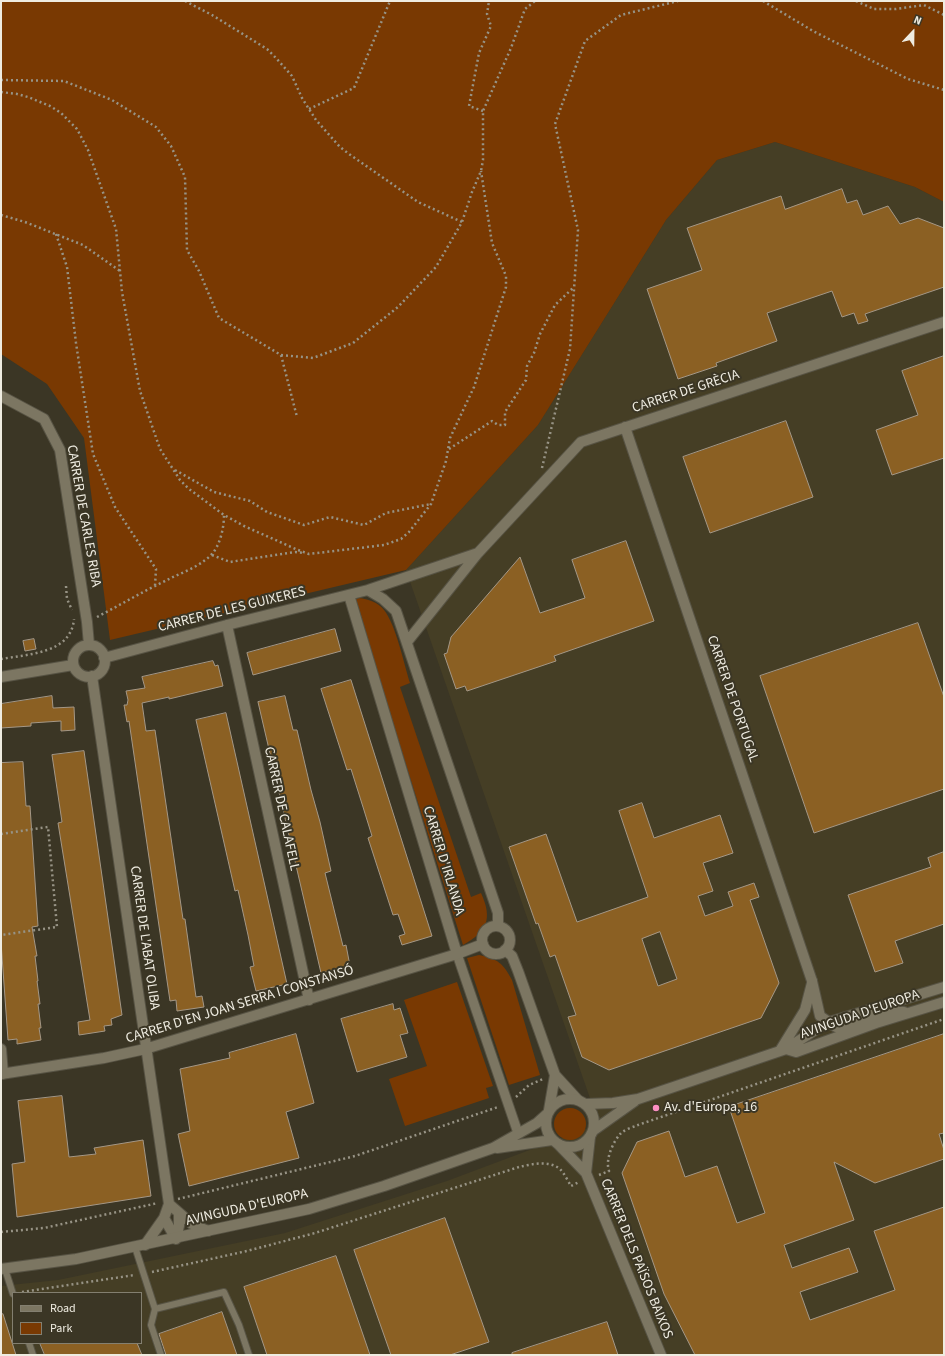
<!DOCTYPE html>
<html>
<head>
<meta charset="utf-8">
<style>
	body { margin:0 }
	#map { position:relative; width:945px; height:1356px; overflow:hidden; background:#3b3625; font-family:"Source Sans 3",sans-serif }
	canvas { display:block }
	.frame { position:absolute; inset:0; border:2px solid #efece1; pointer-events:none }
	.legend { position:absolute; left:12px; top:1292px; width:130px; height:52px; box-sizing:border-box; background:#3b3625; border:1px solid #837f70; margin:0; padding:5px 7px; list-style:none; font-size:12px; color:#efece1 }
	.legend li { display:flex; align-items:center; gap:8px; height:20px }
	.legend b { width:20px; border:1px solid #837f70 }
	.north { position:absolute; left:893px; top:12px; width:40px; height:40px; -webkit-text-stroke:3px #3b3625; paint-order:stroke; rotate:22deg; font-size:11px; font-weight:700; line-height:16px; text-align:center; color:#efece1 }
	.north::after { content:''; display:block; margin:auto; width:14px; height:18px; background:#efece1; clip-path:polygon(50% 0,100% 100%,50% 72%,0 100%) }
</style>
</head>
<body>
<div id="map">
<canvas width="945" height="1356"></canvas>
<div class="frame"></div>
<ul class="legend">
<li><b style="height:5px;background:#7c7662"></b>Road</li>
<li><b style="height:11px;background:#793902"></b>Park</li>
</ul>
<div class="north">N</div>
</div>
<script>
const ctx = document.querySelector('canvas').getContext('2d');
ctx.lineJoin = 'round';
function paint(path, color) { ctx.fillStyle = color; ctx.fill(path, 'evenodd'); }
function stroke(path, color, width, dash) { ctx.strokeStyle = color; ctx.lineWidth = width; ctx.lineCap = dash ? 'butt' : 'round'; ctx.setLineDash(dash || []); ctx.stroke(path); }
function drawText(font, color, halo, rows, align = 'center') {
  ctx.font = font + ' "Source Sans 3",sans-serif'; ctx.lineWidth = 4; ctx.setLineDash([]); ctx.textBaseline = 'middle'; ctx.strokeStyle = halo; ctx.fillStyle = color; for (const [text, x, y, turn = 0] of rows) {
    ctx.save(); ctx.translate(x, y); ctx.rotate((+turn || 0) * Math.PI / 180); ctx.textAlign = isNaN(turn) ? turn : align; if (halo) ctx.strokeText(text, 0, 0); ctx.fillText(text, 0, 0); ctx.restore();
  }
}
paint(new Path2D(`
	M775 142 915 187 944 202V1355H1V1286L58 1280 285 1233 447 1181 599 1124 406 570 538 425 666 220 717 160ZM13 1293H141V1343H13Z`), '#453e25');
paint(new Path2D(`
	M1 1H944V202L915 187 775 142 717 160 666 220 538 425 406 570 110 640 84 438 47 384 1 354Z
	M359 598C368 599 378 602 384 610 396 625 404 664 410 683L400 687 471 897 481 893C493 919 487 932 463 945L354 600Z
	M479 955C498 959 503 963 512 980L540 1075 509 1085 467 958Z
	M457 982 493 1086 486 1088 489 1098 405 1126 389 1079 427 1066 404 1000Z
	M554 1124a16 16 0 1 1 32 0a16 16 0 1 1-32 0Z`), '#793902');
const building = new Path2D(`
	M842 189 847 203 857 200 863 215 888 206 900 224 918 218 944 228V287L865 314 868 321 858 324 854 313 842 317 832 291 767 313 777 341 716 363 717 366 678 379 647 289 702 270 687 228 781 196 785 209Z
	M944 356V458L892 475 876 430 918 415 902 371Z
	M786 421 813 497 710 533 683 457Z
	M626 541 654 621 554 656 556 661 467 691 465 686 456 689 444 654 447 653 451 637 520 557 540 613 585 598 572 560Z
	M918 623 944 697V789L814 833 760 676Z
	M335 629 341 651 253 675 247 653Z
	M34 639 36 649 25 651 23 641Z
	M213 661 215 666 218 665 223 686 169 699V697L142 703 146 731 155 730 183 919H185L196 997 202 996 204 1007 177 1011 176 1000 170 1001 129 721 127 722 124 705H127L128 700 126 691 145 688 142 677Z
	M351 680 432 936 402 945 399 936 405 934 398 914 393 915 368 838 372 836 363 807 351 769 347 770 321 689Z
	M52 696 53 708 74 707 75 730 61 731V721L31 723V726L1 728V704Z
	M285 696 293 730H297L311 790 320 822 331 871 325 873 343 946 346 945 350 966 321 973 258 702Z
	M226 713 287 984 256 991 250 967 254 966 248 935 238 890 235 891 196 720Z
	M84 751 122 1015 111 1019 112 1025 104 1026 105 1031 79 1035 78 1022 90 1020 58 823 62 822 52 755Z
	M23 762 26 806H30L38 926 32 927 37 956H35L38 981H37L40 1004H38L41 1028H39L41 1040 17 1044V1039L8 1040 1 942V763Z
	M642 803 654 838 720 815 733 853 703 863 713 891 698 896 705 916 733 906 728 892 754 883 759 897 750 900 779 983 761 1018 609 1070 582 1057 568 1017 576 1015 555 955 550 957 538 923 536 924 509 847 546 834 577 922 648 897 619 811ZM660 932 677 979 658 986 642 939Z
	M944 852V924L895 941 903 963 875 972 848 895 931 867 928 858Z
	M393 1004 394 1010 400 1008 408 1033 400 1035 407 1057 357 1072 341 1019Z
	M296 1034 314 1103 286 1112 299 1158 189 1186 178 1134 190 1131 180 1069 230 1058 229 1053Z
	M944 1034V1133L939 1134 944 1150V1159L875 1183 834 1162 854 1220 784 1245 792 1268 849 1248 858 1272 800 1292 810 1320 895 1290 874 1231 944 1207V1355H695L664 1294 622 1173 637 1142 669 1131 685 1177 717 1166 737 1223 765 1213 729 1107Z
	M62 1096 69 1157 96 1154 94 1148 143 1140 151 1196 17 1217 12 1164 25 1162 18 1101Z
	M445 1218 489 1342 450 1355H391L354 1250Z
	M336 1256 370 1355H267L244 1287Z
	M222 1312 237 1355H166L159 1334Z
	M3 1314 16 1355H1V1315Z
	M607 1322 618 1355H512V1353Z
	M40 1343H137L142 1355H45Z`);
paint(building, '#8b6023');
stroke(building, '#a49786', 1);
const service = new Path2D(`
	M135 1247 155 1309 224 1292 239 1325 249 1355
	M5 1269 13 1294
	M155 1309 151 1325 161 1355
	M29 1343 33 1355`);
const pedestrian = new Path2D(`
	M457 954 518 1133`);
const minor = new Path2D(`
	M1 396 44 419 60 450 87 622 89 645
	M625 427 812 981
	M368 590 383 599 396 611 498 913V926
	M349 595 457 954
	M227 625 309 1000
	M407 642 478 553
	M73 661a16 16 0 1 1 32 0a16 16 0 1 1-32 0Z
	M104 658 227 625 368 590 478 553 581 442 944 322
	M92 676 169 1204 164 1218 145 1245
	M1 677 73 665
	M482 940a14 14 0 1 1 28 0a14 14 0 1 1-28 0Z
	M505 950 512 956 518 971 555 1075 577 1099
	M1 1049 3 1074
	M1 1074 104 1058 145 1049 457 954 483 944
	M549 1110 555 1075
	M558 1144 586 1173 661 1355
	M586 1173 590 1137
	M169 1204 192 1224 208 1231
	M164 1218 176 1239
	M176 1239 179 1226V1214`);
const tertiary = new Path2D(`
	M812 981 820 1016 836 1027 891 1011 904 1012
	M781 1049 805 1010 812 983
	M786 1049 796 1052 876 1023 944 1002
	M546 1123a24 24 0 1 1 48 0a24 24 0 1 1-48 0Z
	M586 1104 613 1103 638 1099 786 1049 826 1023 944 987
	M594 1130 635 1101
	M497 1148 552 1140
	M1 1269 76 1259 309 1209 384 1186 493 1148 537 1123 547 1114`);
stroke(service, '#575344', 8);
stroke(pedestrian, '#575344', 11);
stroke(minor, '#575344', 12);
stroke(tertiary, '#575344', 12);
stroke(new Path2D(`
	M185 1 212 15 267 49 276 58 292 76 302 98 316 120 340 147 349 154 418 202 462 222
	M763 1 813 31 908 79 944 90
	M856 1 874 9H896L924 5 944 15
	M1 80 64 81 112 100 156 127 171 146 185 177 187 250 199 271 219 318 281 355 297 417
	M1 92 17 94 28 97 50 106 61 113 77 129 88 150 116 229 122 292 140 391 160 449 180 480 189 489 224 515 244 526 298 550 309 554 384 545 401 539 409 532 431 504 446 461 450 438 474 387 506 287V276L492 243 481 171
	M309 109 354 88 390 1
	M483 111 469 106 479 53 491 26 487 14 489 1
	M1 215 25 222 83 245 120 271
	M56 234 67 267 76 343 93 454 115 507 156 569 155 586
	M281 355 313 358 353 343 398 307 436 267 462 222 472 192 481 171 483 160V111L511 48 525 9 535 1
	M449 449 492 421 498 425H505V412L526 380 527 366 534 353 540 334 555 305 574 287
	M542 468 570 349 578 230 555 124 585 41 621 15 678 1
	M175 470 214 492 250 501 267 512 304 525 330 517 364 525 386 513 431 504
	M212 555 230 562 295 552 305 553
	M66 586 67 599 72 610
	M97 617C120 605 142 592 165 581 180 573 198 568 211 555 220 546 224 528 224 515
	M1 659C28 654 71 654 74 619
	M1 834 48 827 57 927 1 935
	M516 1097 529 1085 543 1079
	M599 1175 609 1171C605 1159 613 1142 621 1133 626 1129 633 1127 638 1125L944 1019
	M178 1199 355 1156 498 1107
	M1 1232 44 1228 158 1203
	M152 1272 247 1251 315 1233 519 1167C532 1164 549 1160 560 1169 564 1173 568 1181 571 1186L579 1182
	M22 1292 135 1275`), '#979385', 2.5, [2, 3]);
stroke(service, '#7c7662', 6);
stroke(pedestrian, '#7c7662', 9);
stroke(minor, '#7c7662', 10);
stroke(tertiary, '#7c7662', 10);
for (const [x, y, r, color] of [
	[656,1108,4,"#fc8fc2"]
]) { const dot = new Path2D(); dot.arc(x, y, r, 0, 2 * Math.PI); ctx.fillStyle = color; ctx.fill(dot); stroke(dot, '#3b3625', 1.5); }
drawText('14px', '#efece1', '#3b3625', [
	["CARRER DE GRÈCIA",686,392,-18],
	["CARRER DE CARLES RIBA",83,516,80],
	["CARRER DE LES GUIXERES",232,610,-14],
	["CARRER DE PORTUGAL",732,699,71],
	["CARRER DE CALAFELL",281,809,78],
	["CARRER D'IRLANDA",443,861,73],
	["CARRER DE L'ABAT OLIBA",144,938,82],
	["CARRER D'EN JOAN SERRA I CONSTANSÓ",240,1005,-17],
	["AVINGUDA D'EUROPA",860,1015,-19],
	["AVINGUDA D'EUROPA",247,1208,-13],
	["CARRER DELS PAÏSOS BAIXOS",636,1259,68]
]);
drawText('14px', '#efece1', '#3b3625', [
	["Av. d'Europa, 16",664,1108]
], 'left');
</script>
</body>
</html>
